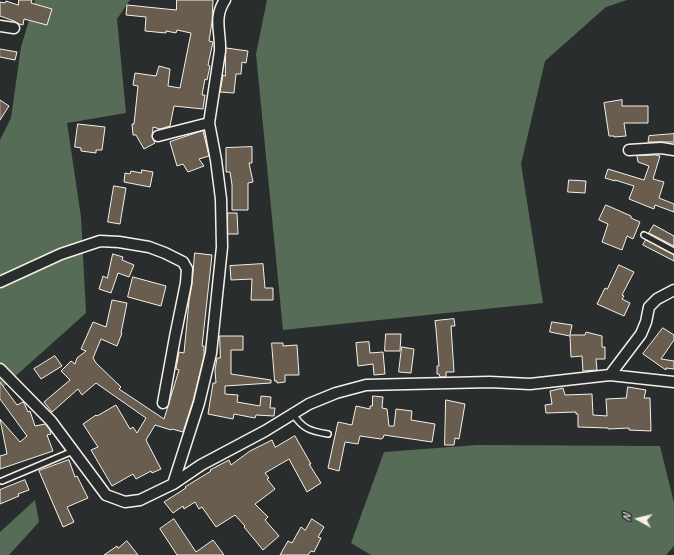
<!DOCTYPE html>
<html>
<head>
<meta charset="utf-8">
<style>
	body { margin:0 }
	#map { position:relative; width:674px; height:555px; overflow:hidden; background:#2a2d2e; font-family:Caveat,sans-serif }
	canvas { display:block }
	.north { position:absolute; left:618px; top:499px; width:40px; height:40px; -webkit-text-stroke:3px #2a2d2e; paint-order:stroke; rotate:278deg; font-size:11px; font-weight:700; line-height:16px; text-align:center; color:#f4f1e8 }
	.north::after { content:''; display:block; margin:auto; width:14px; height:18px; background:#f4f1e8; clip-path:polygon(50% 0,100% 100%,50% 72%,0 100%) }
</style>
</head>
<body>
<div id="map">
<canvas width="674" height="555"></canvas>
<div class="north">N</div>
</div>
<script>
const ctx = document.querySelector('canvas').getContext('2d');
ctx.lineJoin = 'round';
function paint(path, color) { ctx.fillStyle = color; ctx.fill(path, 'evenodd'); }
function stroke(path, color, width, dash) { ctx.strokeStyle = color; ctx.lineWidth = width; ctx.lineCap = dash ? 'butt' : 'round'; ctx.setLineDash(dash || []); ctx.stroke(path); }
paint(new Path2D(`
	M35 0H130L117 19 126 113 67 123 81 217 86 313 0 390V140L11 118 21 47Z
	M267 0H627L606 7 545 61 521 164 543 303 283 330 256 54Z
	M477 445 660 446 674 503V546L666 555H371L351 543 384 452Z
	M35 500 39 522 9 555H0V532Z`), '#576c57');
const building = new Path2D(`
	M19 0H32L31 3 52 9 47 25 24 19 23 25 19 24 14 21 0 16V2L5 3 6 1 18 5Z
	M177 0H213L212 22 209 41 213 42 208 65 210 66 207 80 205 79 202 95H205L203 109 174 106 170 126 160 129 153 127 152 137 155 143 144 149 136 135H133L132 124H134L138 86 133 85 135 73 156 76 159 66 170 69 168 86 180 88 191 33 177 30 176 33 166 31V33L145 31 146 17 126 15 127 5 176 10Z
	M226 48 248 51 246 63 242 62 241 74H236L234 93 220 92 223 75 225 76Z
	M0 49 17 52 15 60 0 57Z
	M0 100 9 106 0 120Z
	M622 100V106H648V123H624L626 136 614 137V136H609L604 103Z
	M78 124 105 127 102 150H96V153L81 151V148L75 147Z
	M203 131 209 156 199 159 204 166 188 172 183 164 177 166 170 142Z
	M674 134V142H648L649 136Z
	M252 147V163H249L253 182 248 183V210H232V185L230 172H226V148Z
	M656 155 660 156 653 179 664 182 659 198 674 204V212L655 205 654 209 629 199 634 186 615 180V181L605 178 608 169 644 180 649 166 638 162 637 156Z
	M142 170 153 172 150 187 124 182 125 173 130 174 131 171 141 173Z
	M569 180 586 181 585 193 568 192Z
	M114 186 126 188 120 224 108 222Z
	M606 205 631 216V218L640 222 633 239 627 236 622 250 602 242 608 224 599 220Z
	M228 213H237L238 234H228Z
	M654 225 674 236V246L649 233Z
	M646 240 674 255V261L643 245Z
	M195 253 212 255 202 346H204V356L193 401 183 432 172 429 171 430 155 425 146 440 161 469 152 473 151 471 136 479 133 474 112 486 91 450 98 447 83 424 96 415 97 416 116 405 130 429 133 427 137 433 146 418 96 383 82 395 78 389 52 412 44 402 70 380 61 371 71 361 75 364 77 358 86 351 81 349 93 322 106 327 112 300 127 303 121 333H122L117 346 101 339 93 358 96 363 121 387 119 389 164 419 179 370 176 369 179 352 184 353 189 301 192 284Z
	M113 254 123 257 122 260 134 265 129 277 118 273 111 293 99 289 103 276 107 278Z
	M263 264 265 288H273V300H251L252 279 231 280 230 266Z
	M619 265 634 272 622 295 624 296 622 299 630 303 624 316 597 304 605 288 607 289Z
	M133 277 166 286 161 306 128 297Z
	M454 319 455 326H451L454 372H446V377H440L439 374H437V366H439L436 329 435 321Z
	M552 322 572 325 570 335H585L586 332 602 336V347H605V359H596L597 370 583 371 582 356 571 357 570 336 550 332Z
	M663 328 674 335V340L661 359 674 361V369L666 368V370L643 354Z
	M386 334H401L400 351H385Z
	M220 336H243V350H231V374L271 380V383L225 386V394L238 395 237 402 260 406 261 396 271 397 270 408H275L274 416 256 415 255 418 234 414 233 419 208 414 213 383H216L215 370 217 358H220Z
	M369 342 370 353 383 352 385 374 374 375 373 364 358 366 356 343Z
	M272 343H283V346L297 345 299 375H285V382L277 383V381H275Z
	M402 347 414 349 411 373 399 372Z
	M55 356 62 366 41 379 34 369Z
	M0 382 17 405 23 402 24 403 28 412 30 411 35 426 45 424 46 425 50 430 51 434 47 435 53 451 0 469V456L7 454 0 419 20 442 27 436 0 399Z
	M628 387 646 390 644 398H650L651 431 629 430V428L608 429V428L578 427V414H576V412L546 413 545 405 552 404 550 391 563 388 565 395 592 394 593 415 607 416 606 399 626 398Z
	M373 396 383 397 382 408 387 409 389 426H394L396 409 412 411 411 420 435 424 432 442 384 435 383 438 381 439 360 436 358 444 345 442 339 471 328 468 338 422 352 425 356 406 370 409V406H372Z
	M446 400 465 404 459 439 455 438 454 445H445Z
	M295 436 311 464H309L321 483 307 492 289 459 265 473 269 478 267 479 275 489 255 504 268 517 265 520 279 536 263 550 244 527 245 526 235 515 216 527 202 507 199 509 195 502 184 509 183 506 173 513 164 502 186 488 185 487 211 471 210 470 229 460 231 465 250 451 272 440 275 447Z
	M69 460 75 477 77 476 88 498 67 507 74 522 63 527 39 471Z
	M25 480 29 490 18 494 19 496 0 504V490Z
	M174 519 196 552 213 540 224 555H177L160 529Z
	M312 519 324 527 318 537 321 538 314 552 311 551 308 555H280L288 541 292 543 301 527 305 530Z
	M127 541 138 555H104L117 546 118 548Z`);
paint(building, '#685d4f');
stroke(building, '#f4f1e8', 1);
const service = new Path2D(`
	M644 235 674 251
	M293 414C303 429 310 431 328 434
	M2 481 73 451`);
const minor = new Path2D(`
	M0 26 14 28
	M158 136 209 123
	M629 150 661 148 674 150
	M0 282 61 254 100 241 119 242 149 247 165 253 183 262 187 269 186 283 175 337 163 403
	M0 369 51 421 106 495 125 502 140 500 173 484 201 465 265 431 309 404 336 393 366 385 490 382 530 384 610 375 674 382
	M610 375 641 334 646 322 649 307 657 299 674 290
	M173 484 199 403 211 353 222 247 221 199 216 160 209 123 220 51C221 32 213 18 225 0`);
stroke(service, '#f4f1e8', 8);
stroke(minor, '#f4f1e8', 13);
stroke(service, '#2a2d2e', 5);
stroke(minor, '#2a2d2e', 10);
</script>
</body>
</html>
